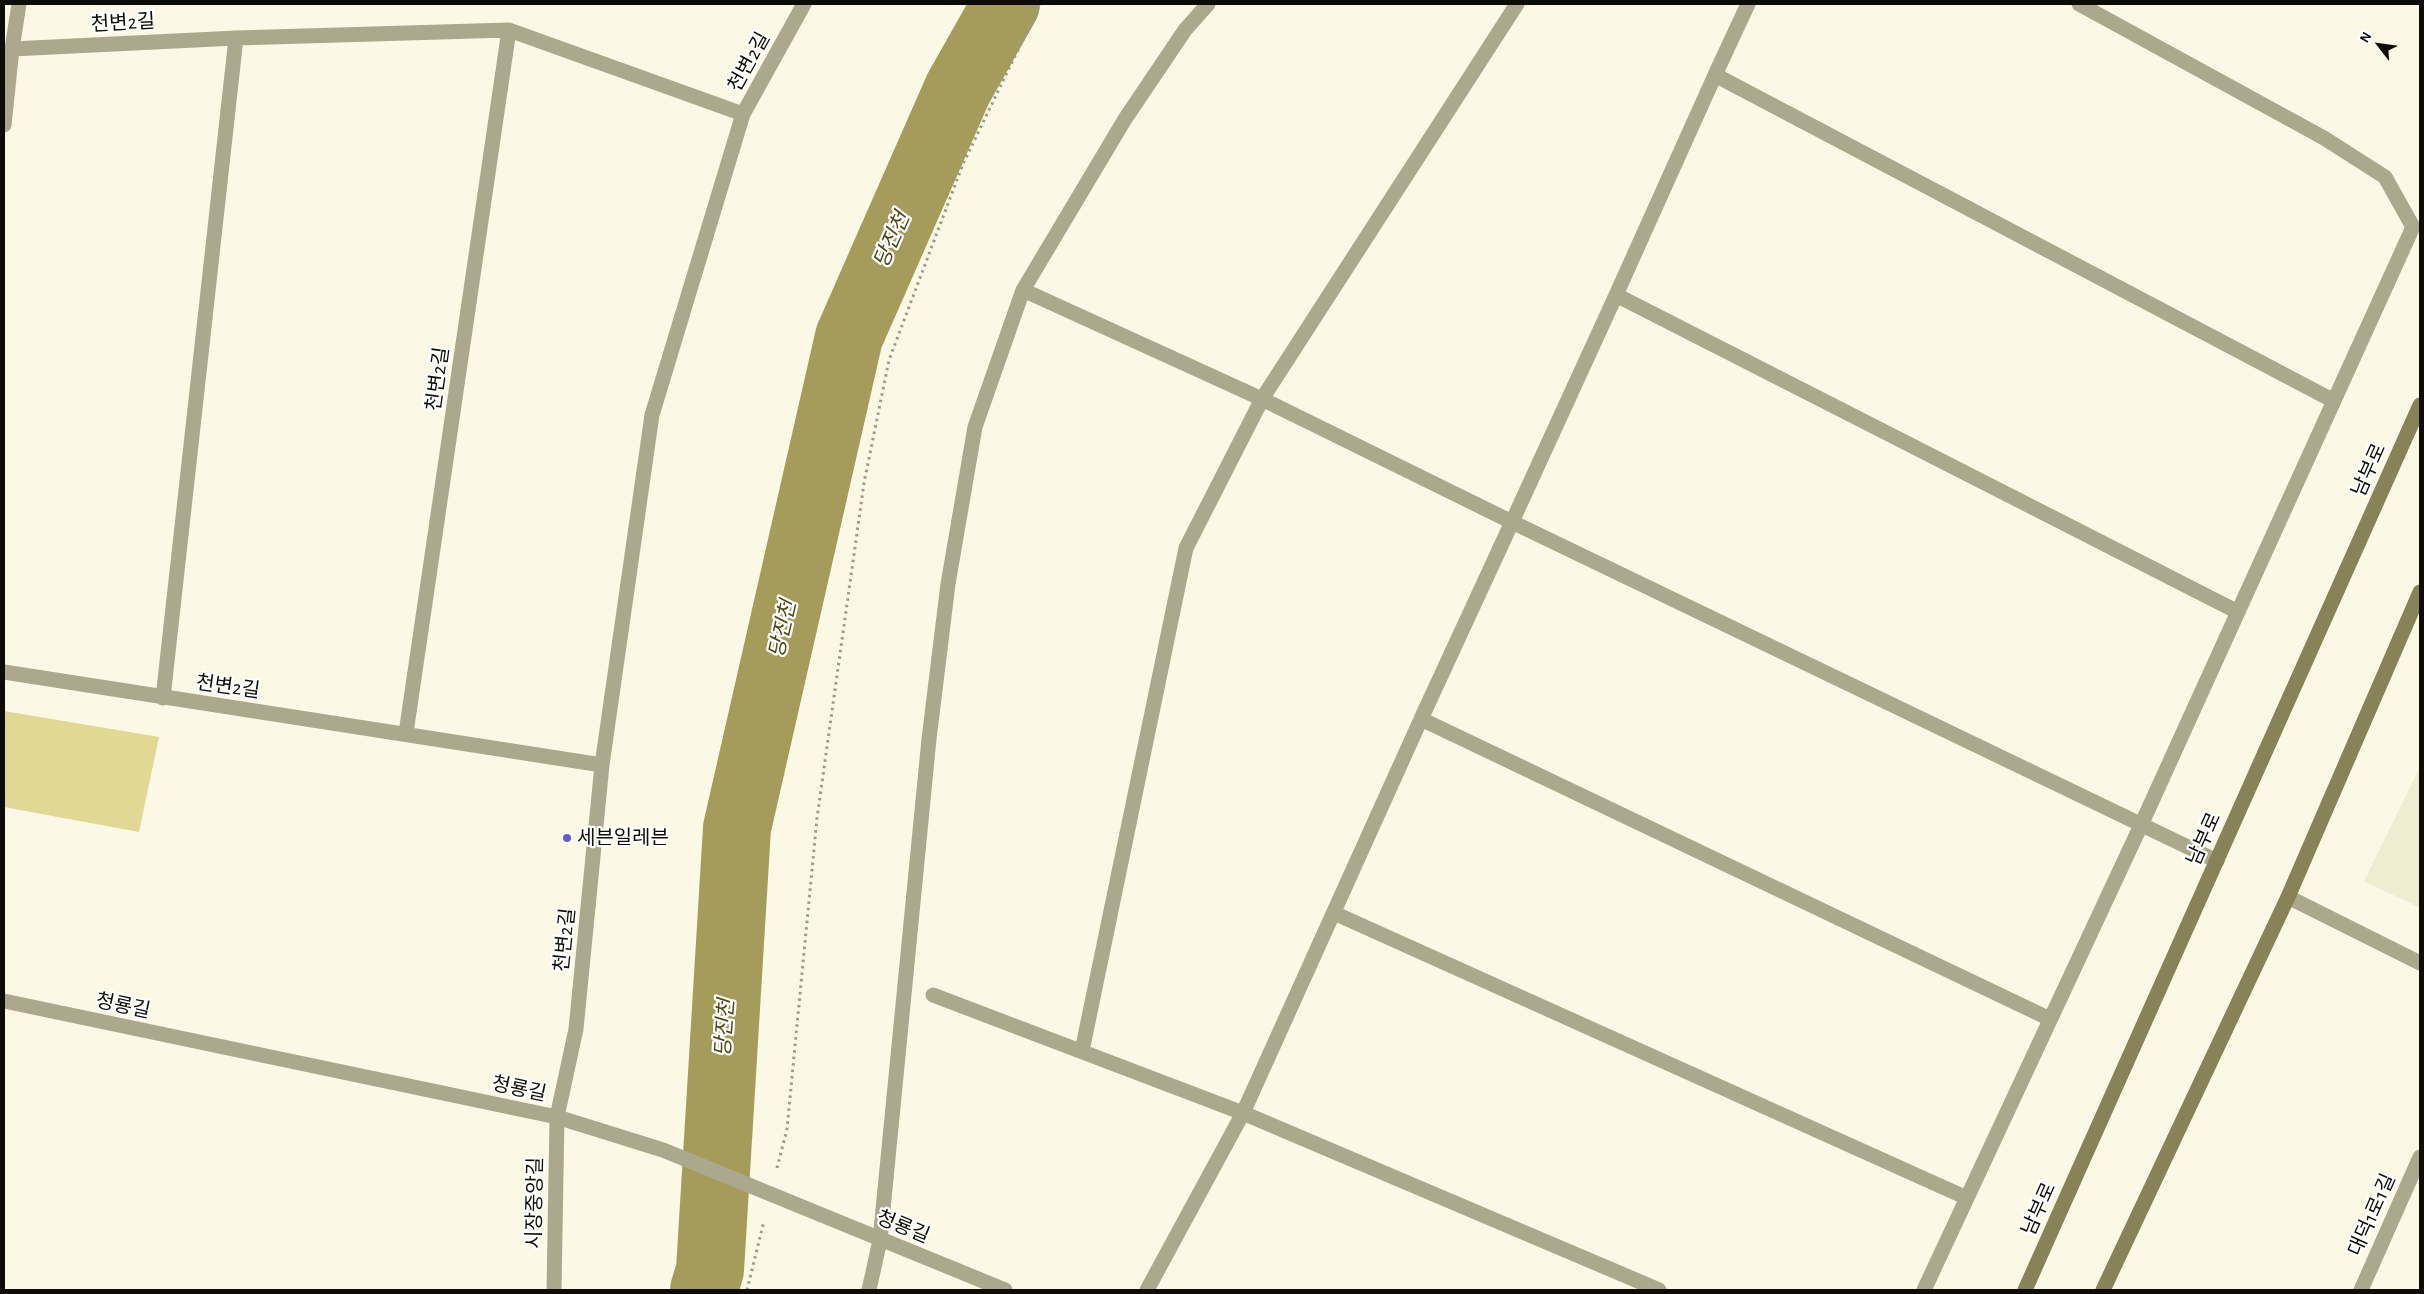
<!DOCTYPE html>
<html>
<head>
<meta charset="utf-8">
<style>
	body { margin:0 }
	#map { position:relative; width:2424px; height:1294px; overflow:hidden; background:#fbf9e5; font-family:"Alegreya Sans",sans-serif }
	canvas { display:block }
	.frame { position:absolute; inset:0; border:5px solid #0d0c06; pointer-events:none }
	.north { position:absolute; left:2354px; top:20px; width:50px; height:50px; -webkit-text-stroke:4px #fff; paint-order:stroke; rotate:300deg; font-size:14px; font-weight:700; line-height:20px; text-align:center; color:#0d0c06 }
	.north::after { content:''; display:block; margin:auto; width:18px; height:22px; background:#0d0c06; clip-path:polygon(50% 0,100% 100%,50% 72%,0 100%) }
</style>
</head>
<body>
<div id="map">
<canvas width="2424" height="1294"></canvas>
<div class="frame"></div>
<div class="north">N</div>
</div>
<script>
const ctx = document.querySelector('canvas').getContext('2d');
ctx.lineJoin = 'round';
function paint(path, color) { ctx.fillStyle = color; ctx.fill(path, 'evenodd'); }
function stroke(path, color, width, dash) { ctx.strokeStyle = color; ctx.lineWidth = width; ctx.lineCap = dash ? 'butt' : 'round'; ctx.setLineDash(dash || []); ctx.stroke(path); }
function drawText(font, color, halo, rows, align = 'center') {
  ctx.font = font + ' "Alegreya Sans","Noto Sans KR",sans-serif'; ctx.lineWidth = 4.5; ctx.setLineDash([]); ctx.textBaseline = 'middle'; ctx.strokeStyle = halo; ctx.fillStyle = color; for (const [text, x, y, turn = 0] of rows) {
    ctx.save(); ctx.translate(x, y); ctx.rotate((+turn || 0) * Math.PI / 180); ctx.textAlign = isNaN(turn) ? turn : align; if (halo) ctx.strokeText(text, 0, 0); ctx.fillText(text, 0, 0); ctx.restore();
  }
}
paint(new Path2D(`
	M2420 767V908L2364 881Z`), '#f0ecd1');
stroke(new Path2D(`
	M704 1290 710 1270 737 828 849 337 958 89 1006 4`), '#a59c5b', 68);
paint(new Path2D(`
	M4 711 159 737 139 832 4 807Z`), '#e1d895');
stroke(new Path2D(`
	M777 1168 787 1129 817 818 864 483 889 360 963 164 1040 4
	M747 1290 764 1221`), '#9c9a8c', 3, [2.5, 4]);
stroke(new Path2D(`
	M1517 4 1262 399 1512 522 1421 719 2050 1019
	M1748 4 1715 75 2334 401
	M509 30 743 114 652 415 602 765 576 1029 557 1117 554 1290
	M236 38 509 30 406 733
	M12 49 236 38 163 698
	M1715 75 1616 295 2238 612
	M743 114 804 4
	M4 125 12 49 19 4
	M1023 290 1262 399 1186 548 1082 1051
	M1616 295 1512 522 2217 861
	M4 672 602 765
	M1421 719 1243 1113 1659 1290
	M2288 897 2420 963
	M1334 913 1967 1198
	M933 995 1243 1113 1147 1290
	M4 1001 557 1117 663 1150 1005 1290
	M869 1290 880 1240 929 739 948 584 975 427 1023 290 1125 119 1185 30 1208 4
	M1924 1290 2142 823 2413 227 2385 177 2324 138 2079 4
	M2361 1290 2420 1157`), '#aca88d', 15);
stroke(new Path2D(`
	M2025 1290 2420 405
	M2103 1290 2288 897 2420 592`), '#888259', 15);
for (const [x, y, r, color] of [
	[567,838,5,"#625bd4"]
]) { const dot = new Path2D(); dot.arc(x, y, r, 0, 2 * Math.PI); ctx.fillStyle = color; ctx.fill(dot); stroke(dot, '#fff', 2); }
drawText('20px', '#0d0c06', '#fff', [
	["천변2길",123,23,-3],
	["천변2길",749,62,-61],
	["천변2길",438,379,-82],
	["남부로",2369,470,-66],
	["천변2길",228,687,8],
	["남부로",2204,839,-66],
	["천변2길",565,940,-84],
	["청룡길",123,1006,12],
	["청룡길",519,1089,12],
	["시장중앙길",535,1203,-89],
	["남부로",2039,1209,-66],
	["대덕1로1길",2372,1215,-66],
	["청룡길",903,1227,22]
]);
drawText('20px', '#0d0c06', '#fff', [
	["세븐일레븐",577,838]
], 'left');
drawText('italic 21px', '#4c4511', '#fff', [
	["당진천",892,240,-66],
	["당진천",783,629,-77],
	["당진천",725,1028,-86]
]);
</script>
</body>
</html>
